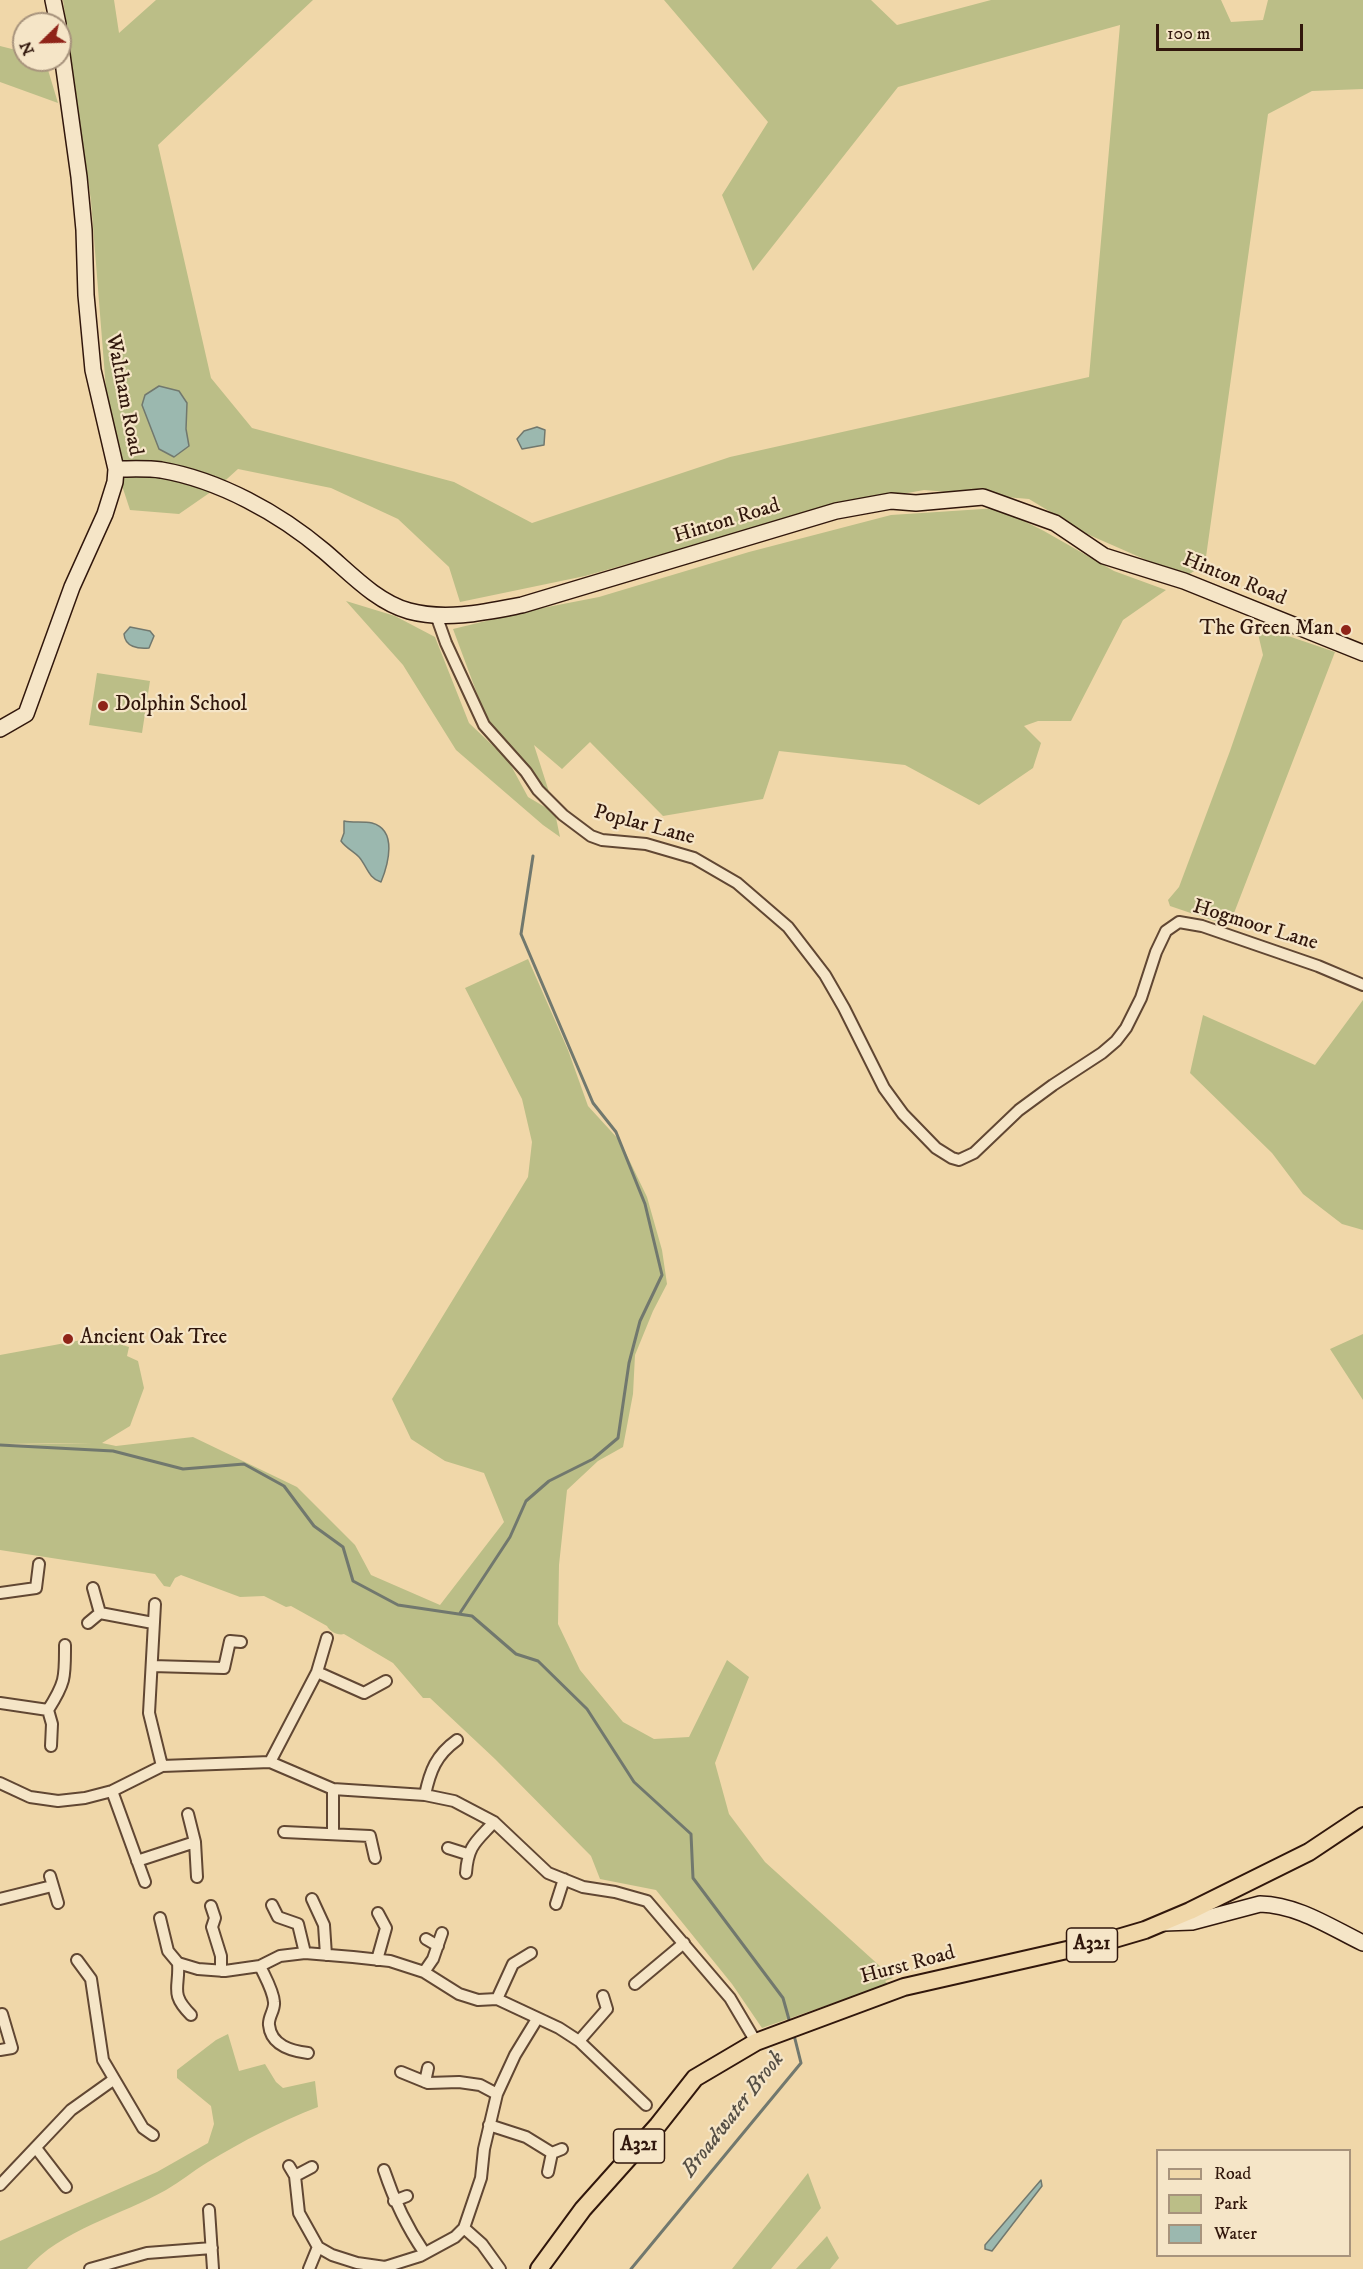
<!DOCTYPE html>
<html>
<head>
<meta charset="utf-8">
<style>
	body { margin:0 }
	#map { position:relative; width:1363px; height:2269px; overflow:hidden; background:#f0d7a9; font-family:"IM FELL DW Pica",serif }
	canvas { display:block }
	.legend { position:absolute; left:1156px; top:2149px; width:195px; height:108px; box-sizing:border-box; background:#f5e5c7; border:2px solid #a7937c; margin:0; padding:8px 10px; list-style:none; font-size:18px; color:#31170c }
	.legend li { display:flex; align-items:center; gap:12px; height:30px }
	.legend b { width:30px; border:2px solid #a7937c }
	.north { position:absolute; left:12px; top:12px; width:60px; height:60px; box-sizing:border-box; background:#f5e5c7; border:2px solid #a7937c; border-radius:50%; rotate:247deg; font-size:16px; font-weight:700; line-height:24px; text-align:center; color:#31170c }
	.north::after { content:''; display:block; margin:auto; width:21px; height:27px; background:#8f2418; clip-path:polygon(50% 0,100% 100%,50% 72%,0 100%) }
	.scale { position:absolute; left:1156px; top:24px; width:147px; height:27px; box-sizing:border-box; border:3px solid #31170c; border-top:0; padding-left:8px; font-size:18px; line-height:21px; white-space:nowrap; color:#31170c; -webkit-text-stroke:4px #f5e5c7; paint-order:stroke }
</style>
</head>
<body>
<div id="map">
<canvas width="1363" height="2269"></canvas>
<ul class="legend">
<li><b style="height:8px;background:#f0d7a9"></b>Road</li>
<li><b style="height:16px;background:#bbbe87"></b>Park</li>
<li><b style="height:16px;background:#9bb8af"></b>Water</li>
</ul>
<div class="north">N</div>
<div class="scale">100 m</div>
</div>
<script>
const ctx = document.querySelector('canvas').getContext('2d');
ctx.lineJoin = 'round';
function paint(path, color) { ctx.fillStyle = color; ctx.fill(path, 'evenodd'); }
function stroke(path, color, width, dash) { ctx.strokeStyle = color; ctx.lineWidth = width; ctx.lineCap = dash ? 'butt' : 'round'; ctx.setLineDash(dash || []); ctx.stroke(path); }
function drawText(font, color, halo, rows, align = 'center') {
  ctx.font = font + ' "IM FELL DW Pica",serif'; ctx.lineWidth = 4.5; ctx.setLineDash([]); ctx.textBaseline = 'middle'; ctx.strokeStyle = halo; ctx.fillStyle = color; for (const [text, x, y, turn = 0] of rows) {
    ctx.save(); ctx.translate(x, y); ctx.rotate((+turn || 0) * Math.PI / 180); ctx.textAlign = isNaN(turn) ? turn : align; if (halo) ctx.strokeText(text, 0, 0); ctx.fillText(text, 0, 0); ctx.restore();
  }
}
paint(new Path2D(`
	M63 0H114L119 33 156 0H313L158 145 211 378 252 428 454 482 532 523 730 457 1089 377 1120 25 898 87 753 271 722 195 768 122 664 0H871L897 25 991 0H1221L1231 22 1263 20 1268 0H1363V89L1312 91 1268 114 1205 564 1185 577 1087 534 1029 499 924 490 822 509 585 576 460 602 449 567 398 519 331 488 238 469 218 487 179 514 130 510 111 452 91 201Z
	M0 46 24 52V60H45L58 103 0 82Z
	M998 508 1044 531 1114 571 1166 590 1123 620 1071 721H1038L1024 726 1041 743 1033 768 979 805 905 765 779 751 763 799 663 816 590 742 562 769 534 745 550 795 500 737 485 715 453 629 527 611 599 597 749 552 891 515Z
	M346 601 395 616 435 637 469 723 508 760 528 797 555 813 560 837 543 825 456 750 403 665Z
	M1256 625 1335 652 1229 926 1170 906 1168 900 1179 887 1230 751 1263 655Z
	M97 673 150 681 142 733 89 725Z
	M528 959 568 1050 588 1106 620 1141 647 1197 662 1250 667 1284 653 1311 635 1355 633 1394 623 1447 598 1461 567 1490 559 1565 558 1624 580 1670 623 1722 654 1739 689 1737 727 1660 749 1677 715 1763 729 1814 765 1862 893 1978 885 1981 888 1984 762 2028 732 1984 656 1890 600 1879 591 1856 495 1759 430 1698H423L393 1663 344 1634C338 1636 329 1631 327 1626L291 1606 286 1607 264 1596 240 1597 181 1575 175 1578 170 1587 164 1586 155 1574 0 1550V1445L92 1443 0 1444V1355L98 1337 129 1347 127 1356 138 1361 144 1388 130 1426 102 1443 116 1446 193 1437 297 1487 355 1545 371 1575 440 1605 504 1522 484 1473 445 1461 411 1439 392 1399 528 1177 532 1142 522 1099 465 988Z
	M1363 1000V1230L1342 1224 1303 1194 1272 1153 1190 1073 1203 1015 1315 1065Z
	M1363 1334V1400L1330 1349Z
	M228 2034 239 2071 265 2064 276 2082 283 2088 315 2081 318 2107C279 2122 243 2141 208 2162 193 2171 180 2182 166 2190 122 2215 60 2230 27 2269H0V2241L157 2172 208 2143 214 2124 211 2106 177 2078V2070L216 2040Z
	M808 2173 821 2208 771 2269H732Z
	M827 2236 839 2258 830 2269H796Z`), '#bbbe87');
const water = new Path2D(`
	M159 386 179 391 187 403 186 429 189 446 174 457 159 449 142 405 145 395Z
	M537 427 545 430 544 445 522 449 517 439 524 431Z
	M130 627 150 631 154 636 149 648C138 649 125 647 124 634Z
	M344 821C353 823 363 821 372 823 398 830 388 865 381 882 368 878 367 866 359 857 353 851 346 848 341 841L344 833Z
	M1041 2180 1042 2186 992 2251 985 2249V2245Z`);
paint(water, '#9bb8af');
stroke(water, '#71786e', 1.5);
stroke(new Path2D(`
	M0 1445 113 1451 183 1469 244 1464 284 1486 314 1526 343 1547 353 1581 398 1605 472 1616 516 1654 538 1661 587 1709 634 1782 691 1834 693 1878 783 1998 790 2023
	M460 1613 510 1537 526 1501 549 1481 593 1459 618 1438 629 1363 640 1321 662 1275 645 1204 616 1132 593 1103 521 934 533 856
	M631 2269 801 2063 794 2035`), '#71786e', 3);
const street = new Path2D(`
	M436 615 446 643 484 725 526 772 538 790 563 815 591 836 602 840 646 844 694 858 737 883 788 927 825 975 844 1008 884 1088 903 1114 936 1148 952 1158 959 1160 974 1153 1019 1110 1053 1085 1102 1053 1116 1041 1126 1028 1141 998 1156 952 1166 931 1179 922 1202 926 1318 966 1363 985
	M93 1588 100 1613 153 1623
	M0 1593 36 1588 39 1564
	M155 1604 149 1713 162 1766
	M88 1623 100 1613
	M152 1666 224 1668 230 1641 241 1642
	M317 1672 327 1638
	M0 1703 48 1710C66 1682 65 1677 65 1645
	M48 1710 52 1724 51 1746
	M270 1762 317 1672 364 1693 386 1681
	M0 1783 30 1797 58 1801 85 1798 112 1791 162 1766 270 1762 333 1789 425 1795 454 1801 494 1822 548 1873 583 1887 615 1892 647 1901 730 1998 756 2042
	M112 1791 145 1882
	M425 1795C430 1771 436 1755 457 1740
	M188 1814 195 1842 197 1877
	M284 1832 370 1836 375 1858
	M333 1833V1789
	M448 1848 467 1854
	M137 1861 195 1842
	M466 1873C468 1845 476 1842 494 1822
	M50 1876 58 1903
	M0 1899 52 1886
	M312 1899 324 1925 326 1955
	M556 1904 564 1879
	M272 1905 278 1917 298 1924 305 1953
	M211 1906 215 1918 212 1927 221 1956V1971
	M160 1918 168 1951 178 1963 198 1969 225 1971 260 1966 280 1956 305 1953 353 1957 390 1961 424 1972 459 1994 478 2000 497 1999 559 2028 579 2041 646 2105
	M426 1939 438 1946
	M77 1960 91 1979 103 2060 143 2128 153 2135
	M377 1960 386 1928 378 1913
	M178 1963C180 1988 169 1993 191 2015
	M260 1966C265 1977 273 1990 274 2002 275 2010 268 2017 269 2025 271 2046 292 2051 308 2053
	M424 1972 433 1959 442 1933
	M635 1984 684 1943
	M497 1999 513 1964 531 1953
	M579 2041 607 2009 603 1996
	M0 2050 12 2048 2 2014
	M401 2072 428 2083 459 2082 480 2085 497 2094
	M425 2082 428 2068
	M489 2125 526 2137 552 2153 562 2149
	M36 2148 66 2187
	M289 2166 295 2176 299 2213 318 2247 332 2255 357 2263 385 2267 420 2256 455 2237 464 2228 482 2244 500 2269
	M384 2170C394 2200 406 2226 424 2252
	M548 2172 552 2153
	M295 2176 312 2167
	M0 2185 71 2110 113 2080
	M394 2201 407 2196
	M209 2210 213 2269
	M464 2228 481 2178 484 2149 497 2094 515 2055 537 2019
	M90 2269 147 2253 212 2248
	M309 2269 318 2247`);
const secondary = new Path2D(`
	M53 0 58 24
	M116 469C130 469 147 468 161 470 219 480 279 513 324 551 349 572 376 602 409 611 446 621 486 612 522 605L836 511 891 501 916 503 983 497 1055 523 1104 556 1184 581 1363 653
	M0 729 26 714 72 587 105 514 115 482 116 469 93 370 86 295 84 230 79 177 60 40
	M1164 1923 1192 1922 1260 1904C1298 1905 1330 1927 1363 1943`);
const primary = new Path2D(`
	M539 2269 583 2209 658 2125 695 2078 756 2042 904 1987 1111 1940 1145 1930 1190 1911 1309 1852 1363 1816`);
stroke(street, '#614733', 14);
stroke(secondary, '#31170c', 18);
stroke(primary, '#31170c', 20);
stroke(street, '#f5e5c7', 10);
stroke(secondary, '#f5e5c7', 15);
stroke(primary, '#f0d7a9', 16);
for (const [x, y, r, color] of [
	[1346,630,6,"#8f2418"],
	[103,706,6,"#8f2418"],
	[68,1339,6,"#8f2418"]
]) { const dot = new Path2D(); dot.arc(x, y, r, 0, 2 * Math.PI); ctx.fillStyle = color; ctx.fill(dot); stroke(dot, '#f5e5c7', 2); }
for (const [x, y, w] of [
	[1092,1945,51],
	[639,2146,51]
]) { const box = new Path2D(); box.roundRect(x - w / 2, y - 17, w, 34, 4.5); ctx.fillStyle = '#f5e5c7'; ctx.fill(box); stroke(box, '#31170c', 1.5); }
drawText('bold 20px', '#31170c', null, [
	["A321",1092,1945],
	["A321",639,2146]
]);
drawText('21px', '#31170c', '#f5e5c7', [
	["Waltham Road",123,395,79],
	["Hinton Road",727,522,-17],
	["Hinton Road",1234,580,22],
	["Poplar Lane",644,826,15],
	["Hogmoor Lane",1255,926,17],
	["Hurst Road",908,1966,-15]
]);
drawText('21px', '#31170c', '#f5e5c7', [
	["The Green Man",1334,630,"right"],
	["Dolphin School",115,706],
	["Ancient Oak Tree",80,1339]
], 'left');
drawText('italic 22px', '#564f45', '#f5e5c7', [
	["Broadwater Brook",734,2115,-52]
]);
</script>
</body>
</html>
